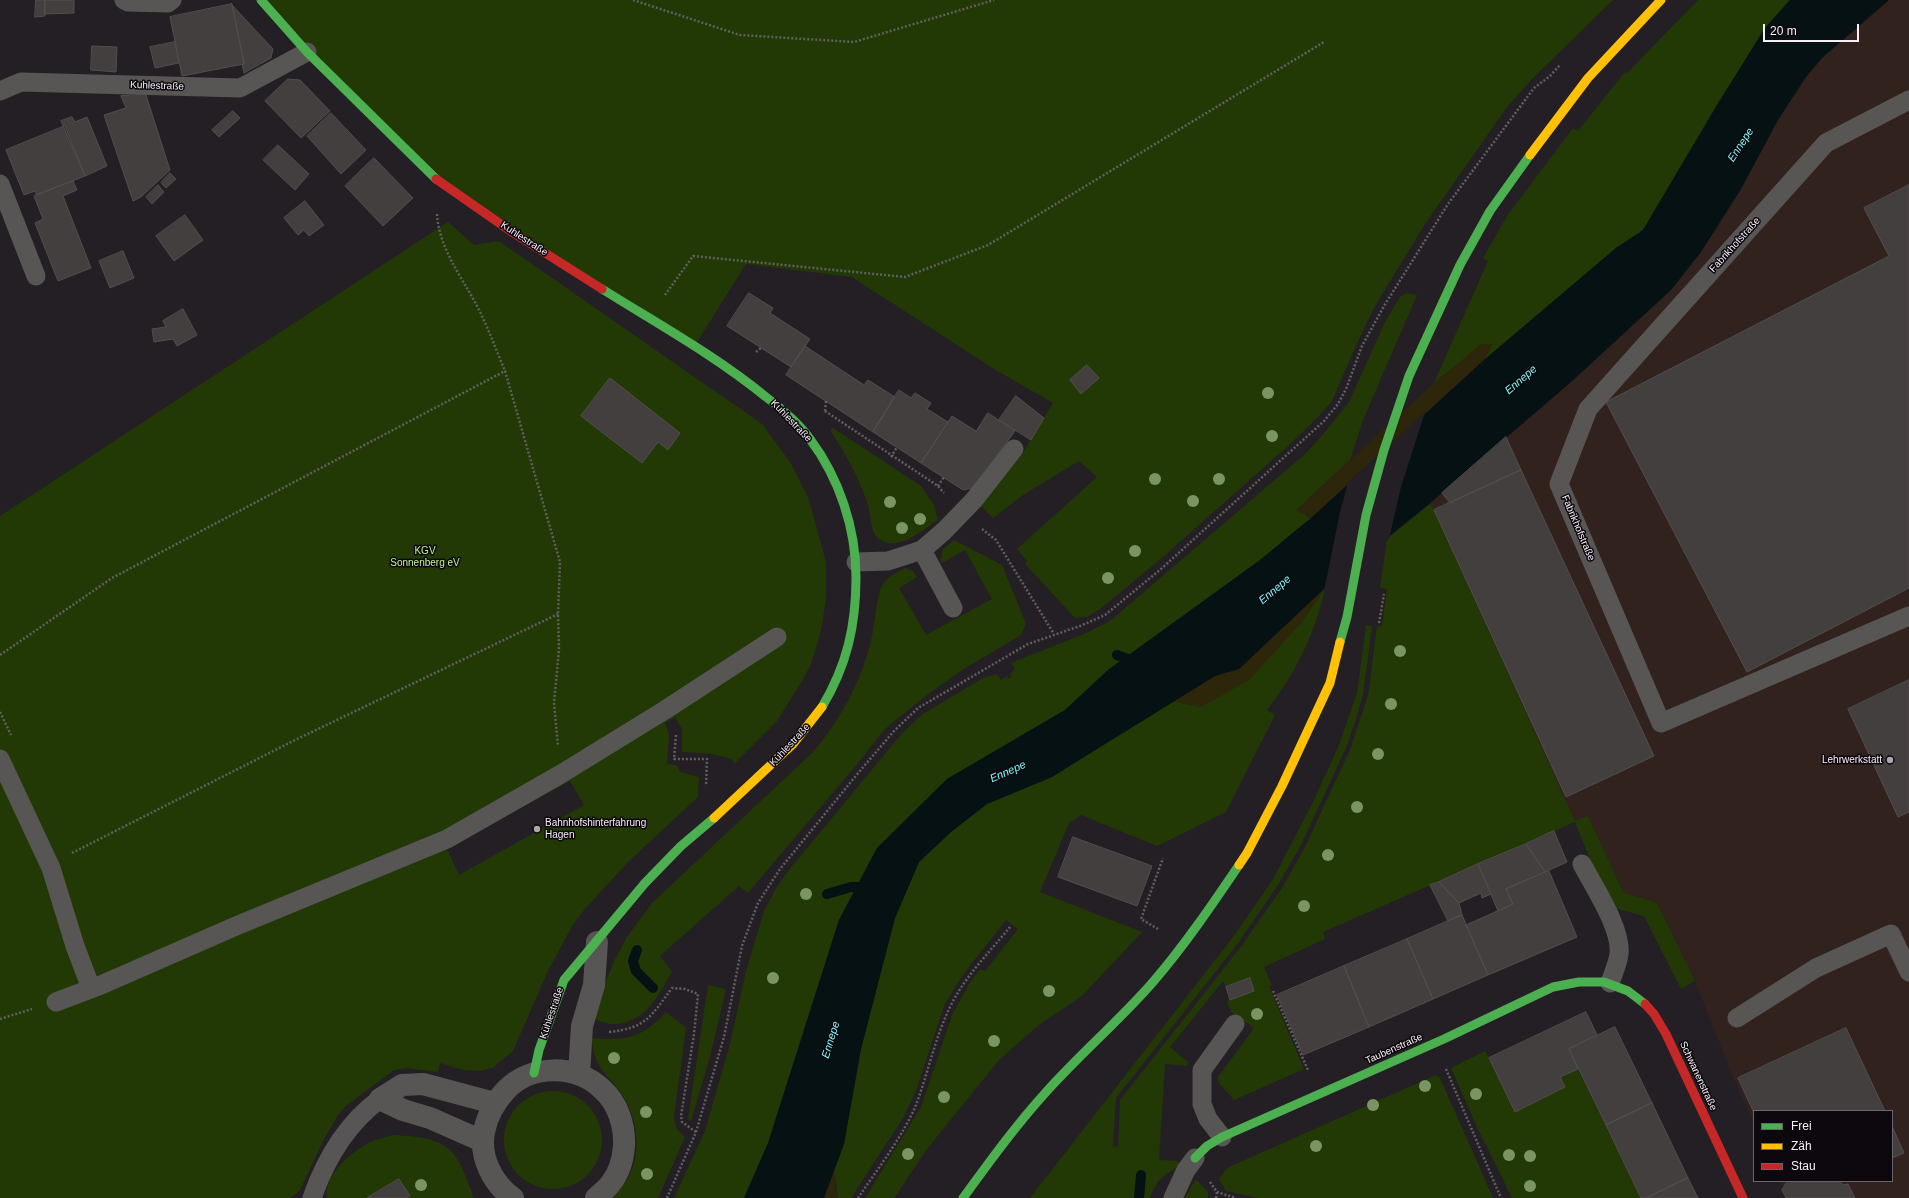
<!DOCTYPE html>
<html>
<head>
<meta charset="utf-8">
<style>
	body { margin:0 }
	#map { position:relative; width:1909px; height:1198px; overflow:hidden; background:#241f24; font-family:Arial,sans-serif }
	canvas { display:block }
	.legend { position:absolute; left:1753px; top:1110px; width:140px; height:72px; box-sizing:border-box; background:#0d080d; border:1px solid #6b646b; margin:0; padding:5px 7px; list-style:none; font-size:12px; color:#f7eff7 }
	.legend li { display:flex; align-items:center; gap:8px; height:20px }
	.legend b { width:20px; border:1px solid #6b646b }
	.scale { position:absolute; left:1763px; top:24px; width:96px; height:18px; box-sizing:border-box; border:2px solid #f7eff7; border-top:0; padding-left:5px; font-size:12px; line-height:14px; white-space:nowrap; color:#f7eff7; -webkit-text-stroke:3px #0d080d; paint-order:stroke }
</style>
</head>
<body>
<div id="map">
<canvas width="1909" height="1198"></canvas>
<ul class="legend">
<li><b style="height:5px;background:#4caf50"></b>Frei</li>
<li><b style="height:5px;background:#ffc107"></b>Zäh</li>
<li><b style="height:5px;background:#c62828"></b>Stau</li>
</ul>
<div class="scale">20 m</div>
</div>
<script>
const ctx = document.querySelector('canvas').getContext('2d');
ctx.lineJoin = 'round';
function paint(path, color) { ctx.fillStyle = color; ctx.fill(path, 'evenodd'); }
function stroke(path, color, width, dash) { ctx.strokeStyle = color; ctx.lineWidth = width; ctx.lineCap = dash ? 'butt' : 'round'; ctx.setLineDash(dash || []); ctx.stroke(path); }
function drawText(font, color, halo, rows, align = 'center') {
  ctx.font = font + ' Arial,sans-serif'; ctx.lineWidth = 3; ctx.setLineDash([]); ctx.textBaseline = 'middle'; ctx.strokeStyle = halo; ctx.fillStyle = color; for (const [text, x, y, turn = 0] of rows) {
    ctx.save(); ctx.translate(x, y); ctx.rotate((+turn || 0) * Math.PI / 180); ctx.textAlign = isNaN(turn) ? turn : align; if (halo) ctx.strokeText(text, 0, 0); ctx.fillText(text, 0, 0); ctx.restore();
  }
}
paint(new Path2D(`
	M1889 0H1909V1198H1788L1780 1181H1892V1111H1754V1123L1731 1072 1695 981 1657 903 1623 892 1588 817 1575 822 1434 510 1429 504 1571 382 1671 290 1701 252 1741 189 1778 120 1806 77 1822 58Z`), '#32221d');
paint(new Path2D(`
	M261 0H1613L1533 78 1507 107 1425 224 1375 306 1357 343 1332 401 1318 417 1287 447 1156 563 1100 609 1087 617 1075 618 1025 564 1027 561 1017 549 1097 477 1079 461 1023 495 993 518 980 505 1021 456 1053 403 994 369 852 277 746 264 694 347 430 175Z
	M1698 0H1790L1765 28 1717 105 1643 230 1616 248 1484 360 1492 344H1482L1434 383 1488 261 1483 258 1507 216 1573 128 1578 131 1625 72 1627 73Z
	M448 222 474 245 499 241 762 424 790 462 808 497 826 562V598L821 631 811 664 802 681 777 721 734 764 732 759 712 754 682 752V729L675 717 665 723 669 735 667 764 677 765 680 772 699 777 698 797 628 862 584 910 571 928 547 973 513 1051 493 1068 479 1071 463 1070 440 1063 438 1072 406 1068 394 1070 346 1106 338 1115 324 1139 300 1190 290 1198H0V516ZM570 781 584 805 459 875 447 849Z
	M1406 293 1417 295 1363 420 1350 460 1296 510 1311 518 1260 560 1108 670 1065 710 947 779 877 848 839 920 768 1143 744 1198H674L705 1131 730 1044 746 971 764 911 776 888 788 871 904 731 923 714 983 678 996 674 1001 680 1007 676 1008 679 1012 676 1010 674 1015 669 1011 663 1084 634 1110 621 1305 454 1320 438 1349 402 1385 322 1400 297Z
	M833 428 921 486 934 505 938 520C922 530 902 550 882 541 870 535 871 516 868 505 860 479 845 453 830 430Z
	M1430 504 1434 510 1575 821 1588 816 1623 892 1657 903 1695 981 1681 989 1644 916 1614 908 1587 852 1575 822 1323 932 1325 939 1264 967 1272 985 1269 986 1304 1069 1234 1100 1219 1083 1218 1077 1254 1028 1231 1012 1227 1001 1254 991 1250 978 1226 987 1223 981 1170 1047 1188 1062 1187 1066 1165 1064 1159 1160 1177 1161 1179 1164C1175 1171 1169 1171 1164 1176 1157 1181 1153 1190 1150 1198H1030L1233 937 1272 881 1313 802 1339 745 1357 693 1366 625 1372 626 1363 695 1355 722 1346 748 1300 847 1278 885 1239 942 1116 1098 1113 1146 1118 1147 1120 1100 1243 944 1282 888 1304 849 1350 750 1368 696 1377 626H1382L1387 589 1380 588 1387 539Z
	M954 540 1002 565 1026 624 1021 635 962 670 927 695 885 729 853 769 748 893 739 886 660 956 672 972C658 995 645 1025 612 1024 607 1024 600 1021 595 1019L604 986 615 959 627 937 652 903 812 753C840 721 861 682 871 641 875 626 876 595 883 584 888 576 898 572 905 568L913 571 917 577 899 588 926 635 992 599 965 550 942 563 940 560 943 549Z
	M1325 588C1315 634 1296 673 1267 710L1275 715 1226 812 1157 846 1081 815 1069 823 1040 892 1142 932 1082 996 1040 1024 999 1060 927 1149 894 1198H865L921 1107 952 1015 969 984 980 969 985 971 1018 929 1006 920 962 976 944 1006 916 1091 903 1118 851 1198H838L834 1171 844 1144 861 1049 895 918 919 862 951 832 987 804 1052 777 1172 701 1201 707 1301 623Z
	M708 985 726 989 711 1053 691 1121 688 1119Z
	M666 1012 686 1028 674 1117C675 1127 678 1131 685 1137L658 1198H613C619 1191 625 1184 629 1176 642 1152 637 1118 623 1096 608 1073 593 1069 592 1038 627 1041 642 1038 666 1012Z
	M1485 1051 1515 1112 1565 1087 1560 1077 1578 1069 1641 1198H1512L1477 1127 1451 1068Z
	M1436 1075 1440 1078 1493 1198H1258L1226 1191 1219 1179 1227 1168Z
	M504 1140a49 49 0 1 1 98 0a49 49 0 1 1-98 0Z
	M393 1135C412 1136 435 1137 450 1150 461 1160 469 1185 474 1198H407L410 1196 399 1179 367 1198H327C324 1173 354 1149 375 1140 381 1138 387 1137 393 1135Z
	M1196 1179 1208 1192V1198H1185Z`), '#223905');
paint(new Path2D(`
	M1482 344H1492L1484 360 1311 518 1296 510 1434 383Z
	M1325 588 1301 623 1249 680 1201 707 1172 701 1215 676 1239 669Z
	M834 1171 838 1198H824Z`), '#2e260a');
paint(new Path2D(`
	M1790 0H1889L1822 58 1806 77 1778 120 1741 189 1701 252 1671 290 1571 382 1429 504 1325 588 1239 669 1215 676 1052 777 987 804 951 832 919 862 895 918 861 1049 844 1144 824 1198H744L768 1143 839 920 877 848 947 779 1065 710 1108 670 1260 560 1311 518 1484 360 1616 248 1643 230 1717 105 1765 28Z`), '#061113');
paint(new Path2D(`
	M1425 412 1401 487 1389 539 1324 591 1340 512 1348 482Z`), '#241f24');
stroke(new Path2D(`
	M1117 655 1138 663
	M827 894 851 887H870
	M637 950 633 961 636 971 653 988
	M1139 1198 1141 1175`), '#061113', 10);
const building = new Path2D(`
	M36 0H45V16L35 17Z
	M45 0H74V13L45 14Z
	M232 4 244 64 182 76 170 17Z
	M232 5 273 49 271 58 244 73 242 64H244Z
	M175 42 179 63 155 68 150 47Z
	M92 46 117 47 116 72 91 70Z
	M288 79 300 80 330 111 301 138 265 101Z
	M146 95 170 170 141 197 133 201 104 115 126 108 121 96Z
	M233 111 240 118 219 137 212 130Z
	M331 113 366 150 341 174 307 136Z
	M72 117 75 122 87 117 107 166 85 176 61 121Z
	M65 126 85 176 37 195 35 191 24 195 6 150Z
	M278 145 309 174 295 190 263 160Z
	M374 158 413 198 383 226 345 186Z
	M170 173 176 179 166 188 161 183Z
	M73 181 77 190 63 196 91 268 58 281 35 223 43 219 34 196Z
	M158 185 164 192 152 204 146 197Z
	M1909 185V588L1747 672 1606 402 1889 256 1864 208Z
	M305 201 324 225 309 236 304 230 298 235 284 218Z
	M185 215 203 240 174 261 156 236Z
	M123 251 134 278 110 288 99 261Z
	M749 293 773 308 770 313 810 339 791 367 727 326Z
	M183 309 197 335 177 346 173 339 154 342 152 329 166 327 163 321Z
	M805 346 864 385 868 380 895 397 873 432 786 375Z
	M1087 365 1099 378 1081 394 1070 380Z
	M610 378 680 433 668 450 658 442 642 463 581 416Z
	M899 390 911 398 915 393 931 403 927 409 948 422 921 463 873 432Z
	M1016 396 1044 418 1031 440 999 420Z
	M988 413 1015 431 973 488 963 490 921 463 952 416 976 431Z
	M1506 437 1521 470 1450 503 1442 493Z
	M1521 470 1654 756 1566 797 1434 510Z
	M1909 680V812L1898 817 1848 709Z
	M1554 831 1567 862 1545 872 1526 844Z
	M1073 837 1152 866 1137 906 1058 877Z
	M1526 844 1545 872 1506 889 1513 904 1498 911 1478 864Z
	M1478 864 1491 894 1482 898 1481 893 1459 903 1439 882Z
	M1549 871 1577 937 1488 975 1466 925 1513 904 1506 889Z
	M1439 882 1459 903 1462 915 1448 921 1430 885Z
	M1462 915 1488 975 1433 999 1407 939Z
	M1407 939 1433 999 1369 1027 1344 966Z
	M1344 966 1369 1027 1303 1055 1277 995Z
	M1250 978 1254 991 1230 1000 1226 987Z
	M1586 1012 1597 1035 1569 1049 1578 1069 1560 1077 1565 1087 1515 1112 1489 1058Z
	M1615 1027 1652 1103 1606 1125 1569 1049Z
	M1846 1028 1885 1111H1754V1113L1738 1078Z
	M1652 1103 1688 1178 1646 1198H1641L1606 1125Z
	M1892 1126 1904 1153 1892 1158Z
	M1688 1178 1698 1198H1646Z
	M399 1179 410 1196 407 1198H367Z
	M1788 1181H1840L1843 1185 1848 1184 1855 1198H1786L1782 1190Z`);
paint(building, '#443f3f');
stroke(building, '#524d4e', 1);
stroke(new Path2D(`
	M633 0 740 35 854 42 994 0
	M437 214C439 251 466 282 481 314 490 333 497 352 505 371
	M665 295 693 256 905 277 988 245 1324 42
	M756 352 761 348
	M825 411 938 486 944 493
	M825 411 826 401
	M891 457 897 447
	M938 486 944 477
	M982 529 996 540 1054 634
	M1379 623 1384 594
	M0 655 112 578 505 371 560 562 558 614 559 649 554 703 558 746
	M0 712 11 735
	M676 735 674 759H707L706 786
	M72 853 293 741 558 614
	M1158 929 1141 919 1163 858
	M1273 991 1308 1070
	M0 1019 32 1009
	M609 1032C647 1028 651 1016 672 988L685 989 698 994 694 1034 681 1116 682 1122 696 1132
	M1446 1069 1501 1198
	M1210 1182 1217 1192 1236 1198
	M667 1198 696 1132 724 1037 742 946 758 903 780 869 859 772 894 731 918 708 1028 644 1080 626 1105 615 1161 569 1324 421 1338 404 1346 389 1362 346 1384 306 1448 204 1534 88 1550 76 1560 65
	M858 1198C877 1170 903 1136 916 1105 928 1073 935 1038 950 1007 965 976 989 953 1010 927
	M1216 1198 1217 1192`), '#615f60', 2.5, [2, 2]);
stroke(new Path2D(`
	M124 0 128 2 168 3 172 0
	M0 91 21 82 240 88 307 52
	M1909 100 1826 143 1588 409 1559 484 1661 723 1909 616
	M0 184 36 276
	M922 550 953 608
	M856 562 888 561 922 550 944 531 974 500 1014 449
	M0 759 51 868 75 946 91 988
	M1582 864C1594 887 1622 929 1619 954 1618 963 1613 974 1610 983
	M56 1002 101 985 236 926 447 839 561 774 665 710 777 637
	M1737 1018 1816 968 1891 934 1909 972
	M1222 1137 1208 1119 1202 1104V1070L1235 1024
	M312 1198C326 1158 346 1124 380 1099
	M1173 1198 1186 1170 1195 1158`), '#585654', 19);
stroke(new Path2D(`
	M579 1074 582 1026 594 985 597 942
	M380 1099 402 1085 423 1084 494 1103
	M380 1099 403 1110 430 1118 482 1141
	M513 1198C493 1184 479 1157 484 1132 487 1115 494 1103 506 1090 531 1064 576 1064 602 1089 618 1103 625 1126 624 1146 623 1159 619 1173 611 1183 607 1189 601 1193 596 1198`), '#585654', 22);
stroke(new Path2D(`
	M261 0 307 52 436 179
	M602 289C658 324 716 356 766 397 782 409 799 423 810 439 839 478 856 528 856 577 856 626 847 665 822 707
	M1340 642 1347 617 1366 515 1384 450 1409 376 1460 265 1490 211 1530 155
	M534 1073 539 1050 564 980 645 883 681 846 714 818
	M1195 1158 1207 1146 1222 1137 1444 1039 1553 987 1579 982H1604L1628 991 1645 1004
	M963 1198C990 1161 1016 1125 1047 1091 1081 1053 1120 1020 1153 982 1184 946 1212 905 1239 865`), '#4caf50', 9);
stroke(new Path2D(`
	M1530 155 1588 78 1661 0
	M714 818 793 744 822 707
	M1239 865 1247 853 1282 786 1330 683 1340 642`), '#ffc107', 9);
stroke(new Path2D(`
	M436 179 512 232 602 289
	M1645 1004 1654 1014 1666 1034 1743 1198`), '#c62828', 9);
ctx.fillStyle = '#7a9563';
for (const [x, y] of [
	[1268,393],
	[1272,436],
	[1155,479],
	[1219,479],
	[1193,501],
	[890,502],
	[920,519],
	[902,528],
	[1135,551],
	[1108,578],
	[1400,651],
	[1391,704],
	[1378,754],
	[1357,807],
	[1328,855],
	[806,894],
	[1304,906],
	[773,978],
	[1049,991],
	[1257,1014],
	[994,1041],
	[614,1058],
	[1425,1086],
	[1476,1094],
	[944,1097],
	[1373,1105],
	[646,1112],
	[1316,1146],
	[908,1154],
	[1509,1155],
	[1530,1156],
	[647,1174],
	[421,1185],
	[1530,1186]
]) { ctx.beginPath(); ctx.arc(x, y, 6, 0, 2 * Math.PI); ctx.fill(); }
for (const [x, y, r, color] of [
	[1890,760,4,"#ada6ad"],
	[537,829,4,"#ada6ad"]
]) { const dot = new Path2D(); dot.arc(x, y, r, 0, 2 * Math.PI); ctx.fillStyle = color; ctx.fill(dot); stroke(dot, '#0d080d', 1.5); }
drawText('10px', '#f7eff7', '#0d080d', [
	["Kuhlestraße",157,86,2],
	["Kuhlestraße",524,239,33],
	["Fabrikhofstraße",1735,245,-48],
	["Kuhlestraße",791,421,46],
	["Fabrikhofstraße",1578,528,67],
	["Kuhlestraße",790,745,-47],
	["Kuhlestraße",552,1013,-71],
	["Taubenstraße",1394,1049,-24],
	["Schwanenstraße",1698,1076,65]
]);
drawText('10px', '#c1f697', '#0d080d', [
	["KGV",425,551],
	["Sonnenberg eV",425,563]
]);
drawText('10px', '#f7eff7', '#0d080d', [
	["Lehrwerkstatt",1882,760],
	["Bahnhofshinterfahrung",545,823,"left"],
	["Hagen",545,835,"left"]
], 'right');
drawText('italic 11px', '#83f8fc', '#0d080d', [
	["Ennepe",1741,145,-57],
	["Ennepe",1521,380,-41],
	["Ennepe",1275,590,-40],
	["Ennepe",1008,772,-24],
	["Ennepe",831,1040,-73]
]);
</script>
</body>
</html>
